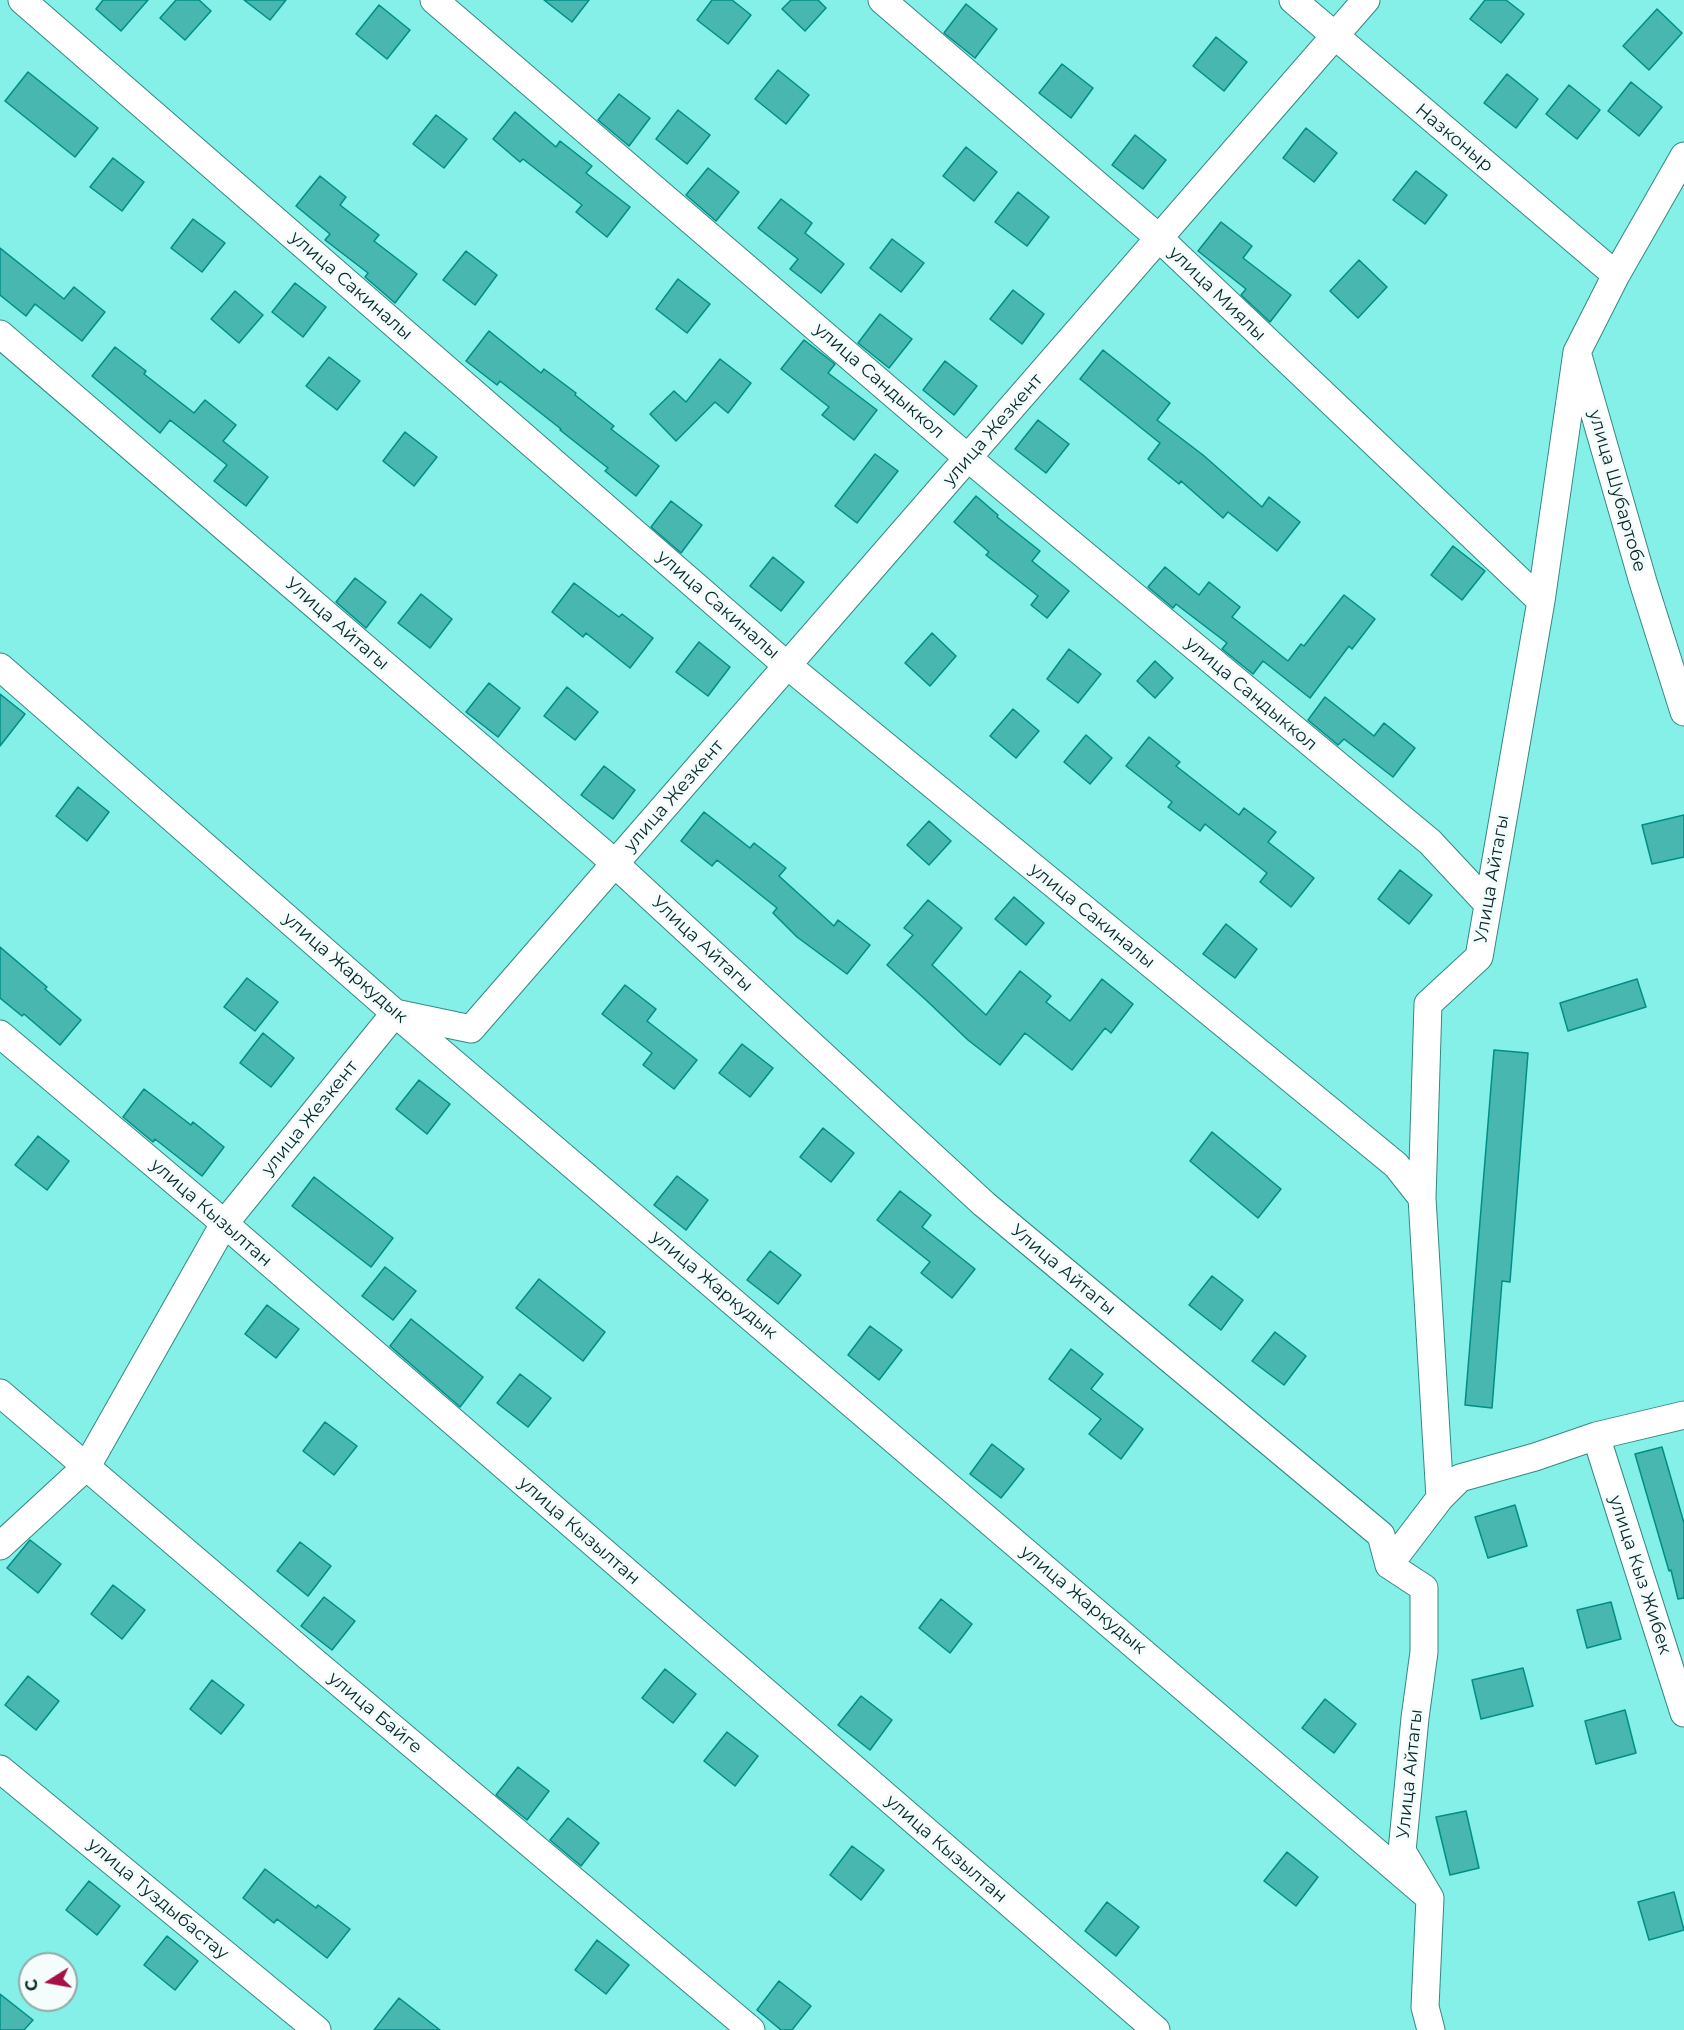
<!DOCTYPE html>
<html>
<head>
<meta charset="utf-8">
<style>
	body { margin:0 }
	#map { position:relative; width:1684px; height:2030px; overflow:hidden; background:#84f0e7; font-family:Montserrat,sans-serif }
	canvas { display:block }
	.north { position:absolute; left:18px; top:1952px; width:60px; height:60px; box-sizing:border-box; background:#f4fdfc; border:2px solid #94a9a7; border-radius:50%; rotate:259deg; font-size:16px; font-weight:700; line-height:24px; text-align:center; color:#052a28 }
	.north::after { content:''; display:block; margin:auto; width:21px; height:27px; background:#a61046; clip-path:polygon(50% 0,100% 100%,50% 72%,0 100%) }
</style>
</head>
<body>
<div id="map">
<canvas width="1684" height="2030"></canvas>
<div class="north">С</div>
</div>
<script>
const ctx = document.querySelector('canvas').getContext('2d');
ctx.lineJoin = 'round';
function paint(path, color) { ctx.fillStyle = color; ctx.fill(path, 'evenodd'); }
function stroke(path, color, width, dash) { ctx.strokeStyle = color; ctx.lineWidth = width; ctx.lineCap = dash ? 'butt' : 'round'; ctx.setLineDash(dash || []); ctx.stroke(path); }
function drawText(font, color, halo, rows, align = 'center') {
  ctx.font = font + ' Montserrat,sans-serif'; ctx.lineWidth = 6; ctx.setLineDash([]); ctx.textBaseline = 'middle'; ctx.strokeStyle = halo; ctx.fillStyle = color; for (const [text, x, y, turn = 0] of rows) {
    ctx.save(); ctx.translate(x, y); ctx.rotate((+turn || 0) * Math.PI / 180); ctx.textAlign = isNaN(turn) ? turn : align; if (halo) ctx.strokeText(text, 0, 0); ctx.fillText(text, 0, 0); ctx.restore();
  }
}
const building = new Path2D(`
	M103 0H148L121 31 96 9Z
	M176 0H199L211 11 185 40 160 18Z
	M244 0H286L270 20Z
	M544 0H589L572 22Z
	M712 0H732L751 15 728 44 697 20Z
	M791 0H818L826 8 805 31 782 9Z
	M1485 0H1506L1524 14 1501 43 1470 19Z
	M966 4 997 29 975 58 944 33Z
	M379 5 410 30 387 59 356 34Z
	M1657 9 1682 33 1649 70 1623 46Z
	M1216 37 1247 62 1224 91 1193 66Z
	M1062 64 1093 88 1071 118 1039 93Z
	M778 70 809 95 786 124 755 99Z
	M28 72 98 128 75 157 5 101Z
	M1507 74 1538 99 1516 128 1484 103Z
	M1631 82 1662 107 1639 136 1608 111Z
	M1569 85 1600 110 1577 139 1546 114Z
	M619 94 650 118 629 146 598 120Z
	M678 110 710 135 687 164 656 139Z
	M515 112 556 147 560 141 592 166 586 173 630 207 607 237 576 212 582 205 523 159 520 162 493 139Z
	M436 115 467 139 444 168 413 144Z
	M1306 128 1337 153 1314 182 1283 158Z
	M1135 135 1166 160 1143 189 1112 165Z
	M966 147 997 172 974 201 943 176Z
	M113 158 144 182 122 211 90 187Z
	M708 168 739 192 716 221 686 195Z
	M1416 171 1447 195 1425 224 1393 200Z
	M320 176 346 197 340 205 379 235 374 241 417 274 395 303 365 277 368 273 325 240 330 234 296 206Z
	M1018 192 1049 217 1027 246 995 222Z
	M781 199 812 223 805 233 844 264 821 293 790 269 798 259 758 228Z
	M193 219 225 243 202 272 171 248Z
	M1221 222 1252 246 1243 258 1291 295 1270 322 1241 295 1246 289 1198 251Z
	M892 239 924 263 901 292 870 268Z
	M0 248 64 299 74 287 105 312 82 341 35 304 26 316 0 295Z
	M466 251 497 275 475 305 443 280Z
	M1359 260 1387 287 1358 318 1330 291Z
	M678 279 710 304 687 333 656 309Z
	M295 283 326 307 303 337 272 312Z
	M1013 290 1044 314 1022 344 990 319Z
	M235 291 263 315 239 343 211 319Z
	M880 314 912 339 889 368 858 343Z
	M489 331 541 373 544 369 576 393 575 395 614 426 611 429 659 466 636 496 605 471 608 468 560 430 561 429 500 381 497 385 466 361Z
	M804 340 835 364 828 373 877 410 854 440 822 415 829 407 781 369Z
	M115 347 146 371 144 374 194 413 205 400 236 425 223 441 268 477 246 506 214 481 227 465 170 420 160 433 92 376Z
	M1103 350 1170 403 1157 420 1203 455 1262 507 1269 497 1300 522 1277 551 1228 512 1223 518 1181 481 1179 484 1148 459 1160 443 1080 379Z
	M329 357 360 381 337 410 306 386Z
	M720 359 751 383 728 413 715 402 676 441 650 414 674 391 686 402Z
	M945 361 977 386 954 415 923 390Z
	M1038 420 1069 444 1046 473 1015 449Z
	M405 432 437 457 414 486 383 461Z
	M875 454 898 471 857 523 835 506Z
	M976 496 998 515 997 517 1040 551 1032 561 1069 591 1047 618 1031 605 1038 596 986 555 989 552 954 522Z
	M671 501 702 525 681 553 651 527Z
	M1453 546 1485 571 1462 600 1431 575Z
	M773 557 804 582 781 611 750 586Z
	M1165 567 1199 595 1209 582 1240 607 1232 617 1288 661 1301 644 1304 646 1344 595 1375 619 1352 649 1349 646 1310 698 1263 661 1253 674 1222 649 1227 643 1176 604 1173 608 1148 587Z
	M355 578 386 602 366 628 336 602Z
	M574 583 619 617 622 614 653 638 630 668 586 633 583 637 552 612Z
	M421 594 452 619 430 648 398 623Z
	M932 633 956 656 930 686 905 663Z
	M699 642 730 667 708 696 676 672Z
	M1069 649 1101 674 1078 703 1047 679Z
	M1155 661 1173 678 1155 698 1137 681Z
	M489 683 520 708 498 737 466 712Z
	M567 687 598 712 575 740 544 716Z
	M0 694 25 714 0 746Z
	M1325 697 1374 736 1384 723 1415 748 1393 777 1344 739 1338 745 1308 720Z
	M1013 709 1039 731 1016 758 990 736Z
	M1086 735 1112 758 1090 784 1064 762Z
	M1149 737 1180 762 1176 766 1239 815 1244 808 1276 832 1268 842 1314 878 1291 907 1260 882 1267 873 1205 824 1200 831 1168 807 1172 802 1126 766Z
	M604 766 635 790 613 819 581 795Z
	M78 787 109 812 87 841 56 816Z
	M704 812 750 848 754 843 786 868 779 876 834 926 838 920 870 945 847 974 797 937 773 913 777 908 717 860 712 866 681 841Z
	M1684 815V857L1652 864 1642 825Z
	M929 821 951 841 929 865 907 845Z
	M1400 870 1432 895 1409 924 1378 899Z
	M1014 897 1044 923 1026 945 995 919Z
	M928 900 962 928 932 965 986 1015 1020 971 1051 996 1046 1002 1070 1021 1102 979 1133 1004 1111 1033 1105 1028 1072 1070 1025 1033 1000 1065 968 1040 926 1000 887 965 913 935 904 928Z
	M1226 924 1257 949 1235 978 1203 954Z
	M0 947 47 987 45 989 81 1020 60 1045 24 1014 22 1016 0 998Z
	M247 978 278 1002 255 1031 224 1007Z
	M1637 979 1646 1007 1568 1031 1560 1003Z
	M625 985 656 1009 647 1021 697 1060 674 1089 643 1065 652 1053 602 1014Z
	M263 1033 294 1058 271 1087 240 1063Z
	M742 1044 773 1068 750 1097 719 1073Z
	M1494 1050 1528 1053 1510 1282 1502 1281 1492 1408 1465 1405Z
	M419 1080 450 1104 427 1134 396 1109Z
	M144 1089 191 1125 193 1122 224 1147 202 1176 155 1139 153 1142 123 1117Z
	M823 1128 854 1153 831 1182 800 1157Z
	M1212 1132 1281 1189 1258 1218 1190 1161Z
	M38 1136 69 1161 47 1190 15 1165Z
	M677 1176 708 1200 686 1230 654 1205Z
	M314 1177 393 1238 371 1267 292 1206Z
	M900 1191 931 1215 922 1227 975 1269 952 1298 921 1273 930 1262 877 1220Z
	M770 1251 801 1275 778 1304 747 1280Z
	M385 1267 416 1291 393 1320 362 1296Z
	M1212 1276 1243 1300 1221 1330 1189 1305Z
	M539 1279 605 1332 583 1361 516 1308Z
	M267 1305 299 1329 276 1358 245 1334Z
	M411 1319 483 1377 460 1407 390 1346Z
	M870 1326 902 1350 879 1380 848 1355Z
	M1275 1332 1306 1356 1284 1385 1252 1361Z
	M1071 1349 1103 1374 1091 1389 1143 1429 1121 1459 1089 1434 1101 1419 1049 1379Z
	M520 1374 551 1398 528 1427 497 1403Z
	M325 1422 357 1446 334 1475 303 1451Z
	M992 1444 1024 1469 1001 1498 970 1474Z
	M1662 1447 1684 1523V1598L1678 1599 1671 1570 1669 1571 1635 1454Z
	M1515 1505 1527 1546 1488 1558 1475 1517Z
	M30 1540 61 1564 38 1593 7 1568Z
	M300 1542 331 1566 308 1596 277 1571Z
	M113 1585 145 1610 122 1639 91 1614Z
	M324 1597 355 1621 332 1650 301 1626Z
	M941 1599 972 1624 950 1653 919 1628Z
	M1611 1602 1621 1639 1587 1648 1577 1610Z
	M1523 1668 1533 1706 1481 1719 1472 1680Z
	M665 1669 696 1694 673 1723 642 1698Z
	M28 1676 59 1701 36 1730 5 1705Z
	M212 1680 244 1705 221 1734 190 1709Z
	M861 1696 892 1720 870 1750 838 1725Z
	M1325 1699 1356 1724 1334 1753 1302 1728Z
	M1625 1710 1636 1753 1596 1764 1585 1721Z
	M727 1732 758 1756 735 1786 704 1761Z
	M518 1767 549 1791 527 1820 496 1795Z
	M1466 1811 1479 1868 1450 1875 1436 1817Z
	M568 1818 599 1843 581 1866 550 1840Z
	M852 1846 884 1870 861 1900 830 1875Z
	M1287 1852 1318 1877 1296 1906 1264 1881Z
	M265 1869 316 1908 318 1905 350 1929 327 1958 277 1919 274 1923 243 1898Z
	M89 1881 120 1906 97 1935 66 1910Z
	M1674 1892 1684 1930 1649 1940 1638 1902Z
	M1107 1902 1139 1927 1116 1956 1085 1931Z
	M167 1936 198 1961 175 1990 144 1965Z
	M597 1940 629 1965 606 1994 575 1970Z
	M779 1981 811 2006 792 2030H781L757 2010Z
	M0 1994 33 2020 24 2030H0Z
	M399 1998 440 2030H374Z`);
paint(building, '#47b7af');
stroke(building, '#008e87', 1.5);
const minor = new Path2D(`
	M22 0 776 656 1396 1165 1422 1198
	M434 0 968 458 1430 842 1487 903
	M882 0 1159 238 1541 601
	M1293 0 1616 275
	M1684 156 1616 275 1577 352 1643 582 1684 712
	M0 334 601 851 984 1204 1381 1535 1389 1565
	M0 667 395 1013 1430 1898
	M0 1034 211 1212 1156 2030
	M0 1393 311 1659 751 2030
	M1596 1436 1684 1713
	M1440 1498 1422 1198 1428 1004 1479 957 1541 601 1577 352
	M0 1546 87 1466 224 1224 395 1013 471 1029 1366 0
	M0 1769 317 2030
	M1431 2030 1425 2007 1430 1898 1402 1851 1415 1718 1424 1652V1588L1389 1565 1440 1498 1460 1478 1535 1457 1596 1436 1684 1415`);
stroke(minor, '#358983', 29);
stroke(minor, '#fff', 27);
drawText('18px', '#052a28', '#f4fdfc', [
	["Назконыр",1454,138,40],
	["улица Сакиналы",351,286,41],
	["улица Миялы",1217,294,44],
	["улица Сандыккол",879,381,41],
	["улица Жезкент",993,430,-49],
	["улица Шубартобе",1617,491,74],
	["улица Сакиналы",718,605,41],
	["Улица Айтагы",337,624,41],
	["улица Сандыккол",1251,694,40],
	["улица Жезкент",674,796,-49],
	["Улица Айтагы",1492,879,-80],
	["улица Сакиналы",1092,916,39],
	["Улица Айтагы",702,944,43],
	["улица Жаркудык",345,968,41],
	["улица Жезкент",310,1118,-51],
	["улица Кызылтан",211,1213,41],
	["Улица Айтагы",1063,1270,40],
	["улица Жаркудык",714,1285,40],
	["улица Кызылтан",579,1531,41],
	["улица Кыз Жибек",1640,1575,72],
	["улица Жаркудык",1083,1600,40],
	["улица Байге",375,1713,40],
	["Улица Айтагы",1410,1774,-84],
	["улица Кызылтан",946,1849,41],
	["улица Туздыбастау",158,1899,40]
]);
</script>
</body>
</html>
